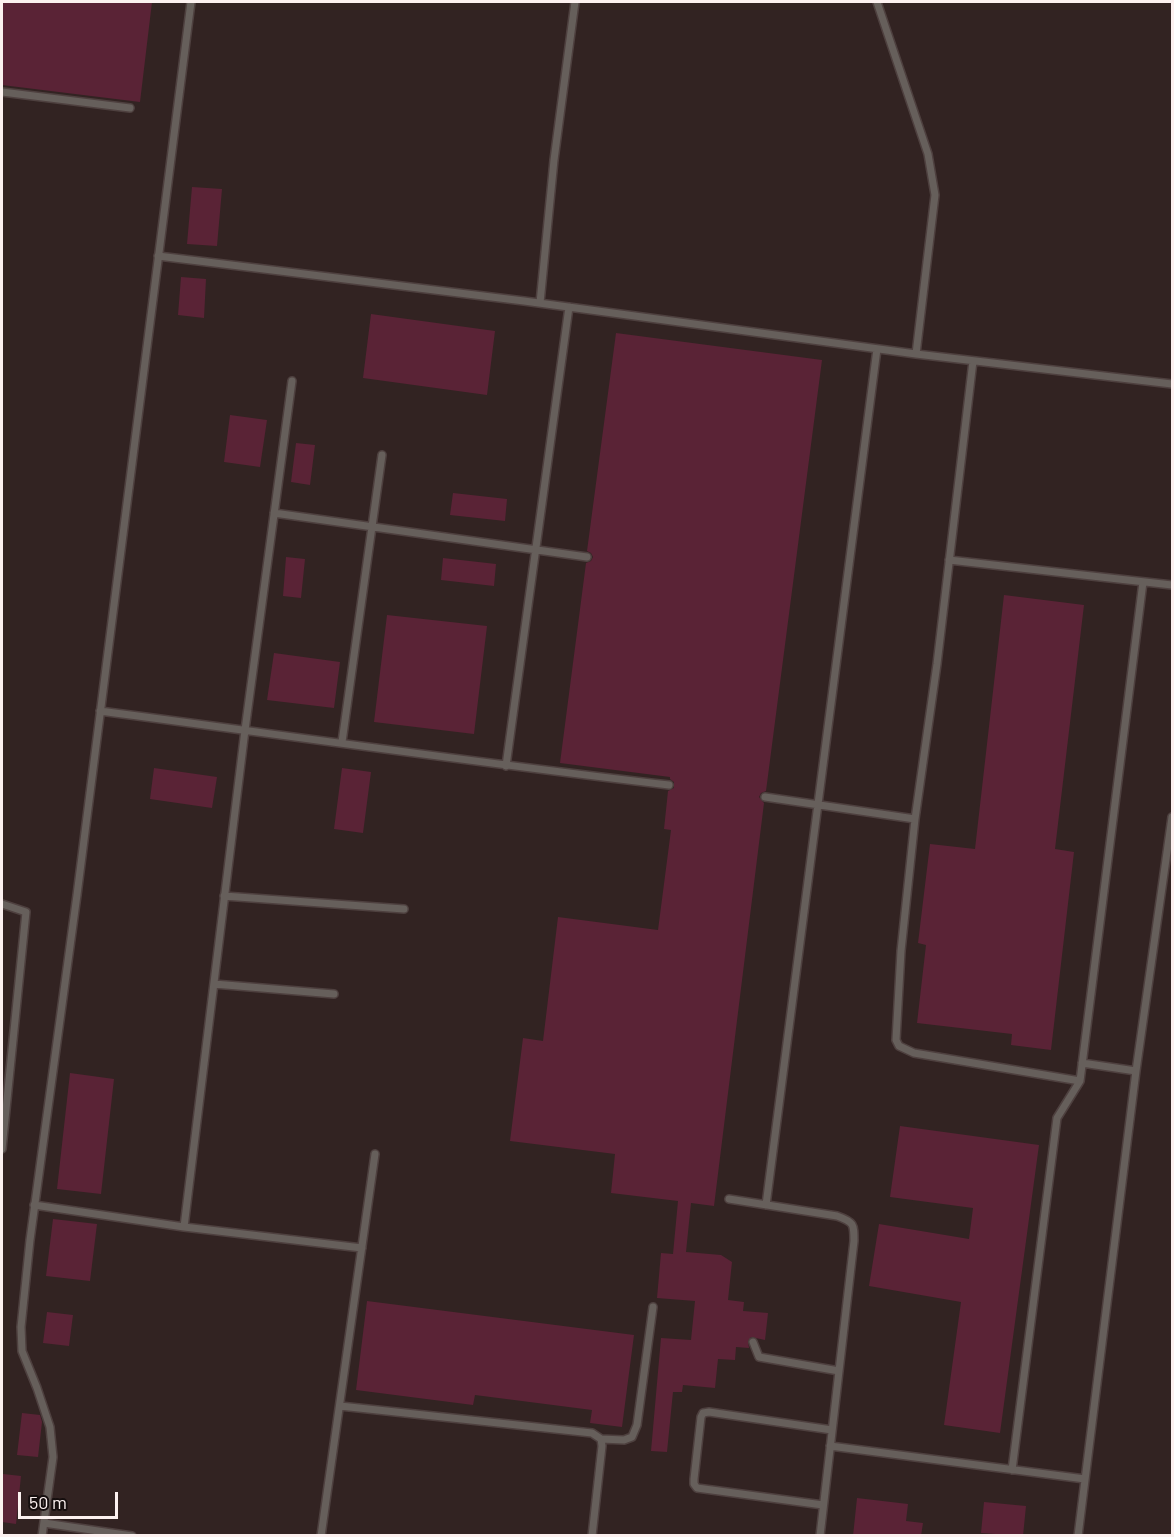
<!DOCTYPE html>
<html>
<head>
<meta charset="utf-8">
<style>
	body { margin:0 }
	#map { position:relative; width:1174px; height:1537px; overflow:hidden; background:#322322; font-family:Barlow,sans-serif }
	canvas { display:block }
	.frame { position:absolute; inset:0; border:3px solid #fcf1f0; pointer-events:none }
	.scale { position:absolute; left:18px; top:1492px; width:100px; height:27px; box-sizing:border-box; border:3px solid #fcf1f0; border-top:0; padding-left:8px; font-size:18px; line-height:21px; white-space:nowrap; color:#fcf1f0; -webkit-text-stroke:4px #150e0e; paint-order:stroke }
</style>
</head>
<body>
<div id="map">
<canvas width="1174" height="1537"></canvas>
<div class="frame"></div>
<div class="scale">50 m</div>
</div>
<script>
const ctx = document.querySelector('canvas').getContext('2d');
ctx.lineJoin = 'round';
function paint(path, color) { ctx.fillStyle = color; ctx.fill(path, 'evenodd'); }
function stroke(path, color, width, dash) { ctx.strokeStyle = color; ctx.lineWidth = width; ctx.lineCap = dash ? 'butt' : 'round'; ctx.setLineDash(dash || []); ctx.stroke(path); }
paint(new Path2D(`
	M2 2H152L140 102 2 85Z
	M192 187 222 189 217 246 187 244Z
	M181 277 206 279 204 318 178 315Z
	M371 314 495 331 487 395 363 378Z
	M616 333 822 360 766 791 761 793 759 797 764 803 714 1206 691 1203 686 1252 721 1255 732 1262 728 1300 744 1302 743 1311 768 1313 765 1340 751 1337 748 1341 749 1348 736 1347 735 1360 718 1359 715 1388 683 1385 682 1392H673L667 1452 651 1451 661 1338 691 1340 695 1301 657 1298 661 1253 673 1254 678 1201 611 1193 615 1154 510 1141 523 1038 543 1041 558 917 658 930 671 830 664 829 668 791 674 788V782L670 779V777L560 763 586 563 591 561 593 557 591 553 587 551Z
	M230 415 267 420 260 467 224 462Z
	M296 443 315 445 310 485 291 482Z
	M453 493 507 499 505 521 450 515Z
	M286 557 305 559 301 598 283 596Z
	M443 558 496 564 494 586 441 580Z
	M1004 595 1084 605 1055 849 1074 852 1051 1050 1011 1045 1012 1034 917 1023 926 945 918 943 930 844 975 849Z
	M387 615 487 626 474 734 374 722Z
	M274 653 340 662 334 708 267 700Z
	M154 768 217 777 212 808 150 799Z
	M342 768 371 772 363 833 334 829Z
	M70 1073 114 1079 101 1194 57 1189Z
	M900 1126 1039 1145 1000 1433 944 1425 961 1302 869 1286 879 1224 969 1239 973 1208 890 1197Z
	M53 1219 97 1224 90 1281 46 1276Z
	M367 1301 634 1335 622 1427 590 1423 592 1410 475 1395 473 1405 356 1390Z
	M47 1312 73 1315 69 1346 43 1343Z
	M22 1413 40 1415 42 1422 38 1457 17 1455Z
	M3 1474 21 1476 16 1524 2 1522Z
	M857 1498 908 1504 906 1521 923 1523 921 1536H853Z
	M984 1502 1026 1506 1023 1536 981 1533Z`), '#5a2336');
const service = new Path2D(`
	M877 2 928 154 935 195 916 354
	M2 92 130 108
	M158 256 524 301 916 354 1172 384
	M540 303 554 160 575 2
	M973 361 937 664 915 819 901 951 896 1040 899 1046 914 1053 1080 1081
	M274 513 587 557
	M949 560 1172 585
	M100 711C290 736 479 763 669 785
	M342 742 382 455
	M506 766 569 307
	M765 797 915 819
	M224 896 404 909
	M2 904 26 912 2 1149
	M214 984 334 994
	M1082 1063 1136 1071
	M729 1199 837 1216C854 1222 854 1224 854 1241L820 1536
	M34 1205 184 1227 362 1248
	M766 1205 877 349
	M184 1227 245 730 292 381
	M753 1342 759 1357 839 1371
	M340 1406 592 1433 601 1439 624 1440 632 1437 637 1425 653 1307
	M830 1446 1085 1479
	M1012 1470 1057 1118 1080 1081 1143 582
	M823 1505 697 1488 694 1484V1479L701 1417 703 1413 709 1412 832 1430
	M44 1523 132 1536
	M42 1536 53 1457 50 1427 37 1388 22 1351 21 1327 30 1240 77 895 191 2
	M321 1536 375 1154
	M592 1536 602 1446 601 1439
	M1078 1536 1136 1071 1172 817`);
stroke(service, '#4e403f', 10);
stroke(service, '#665f5b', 7);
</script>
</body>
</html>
